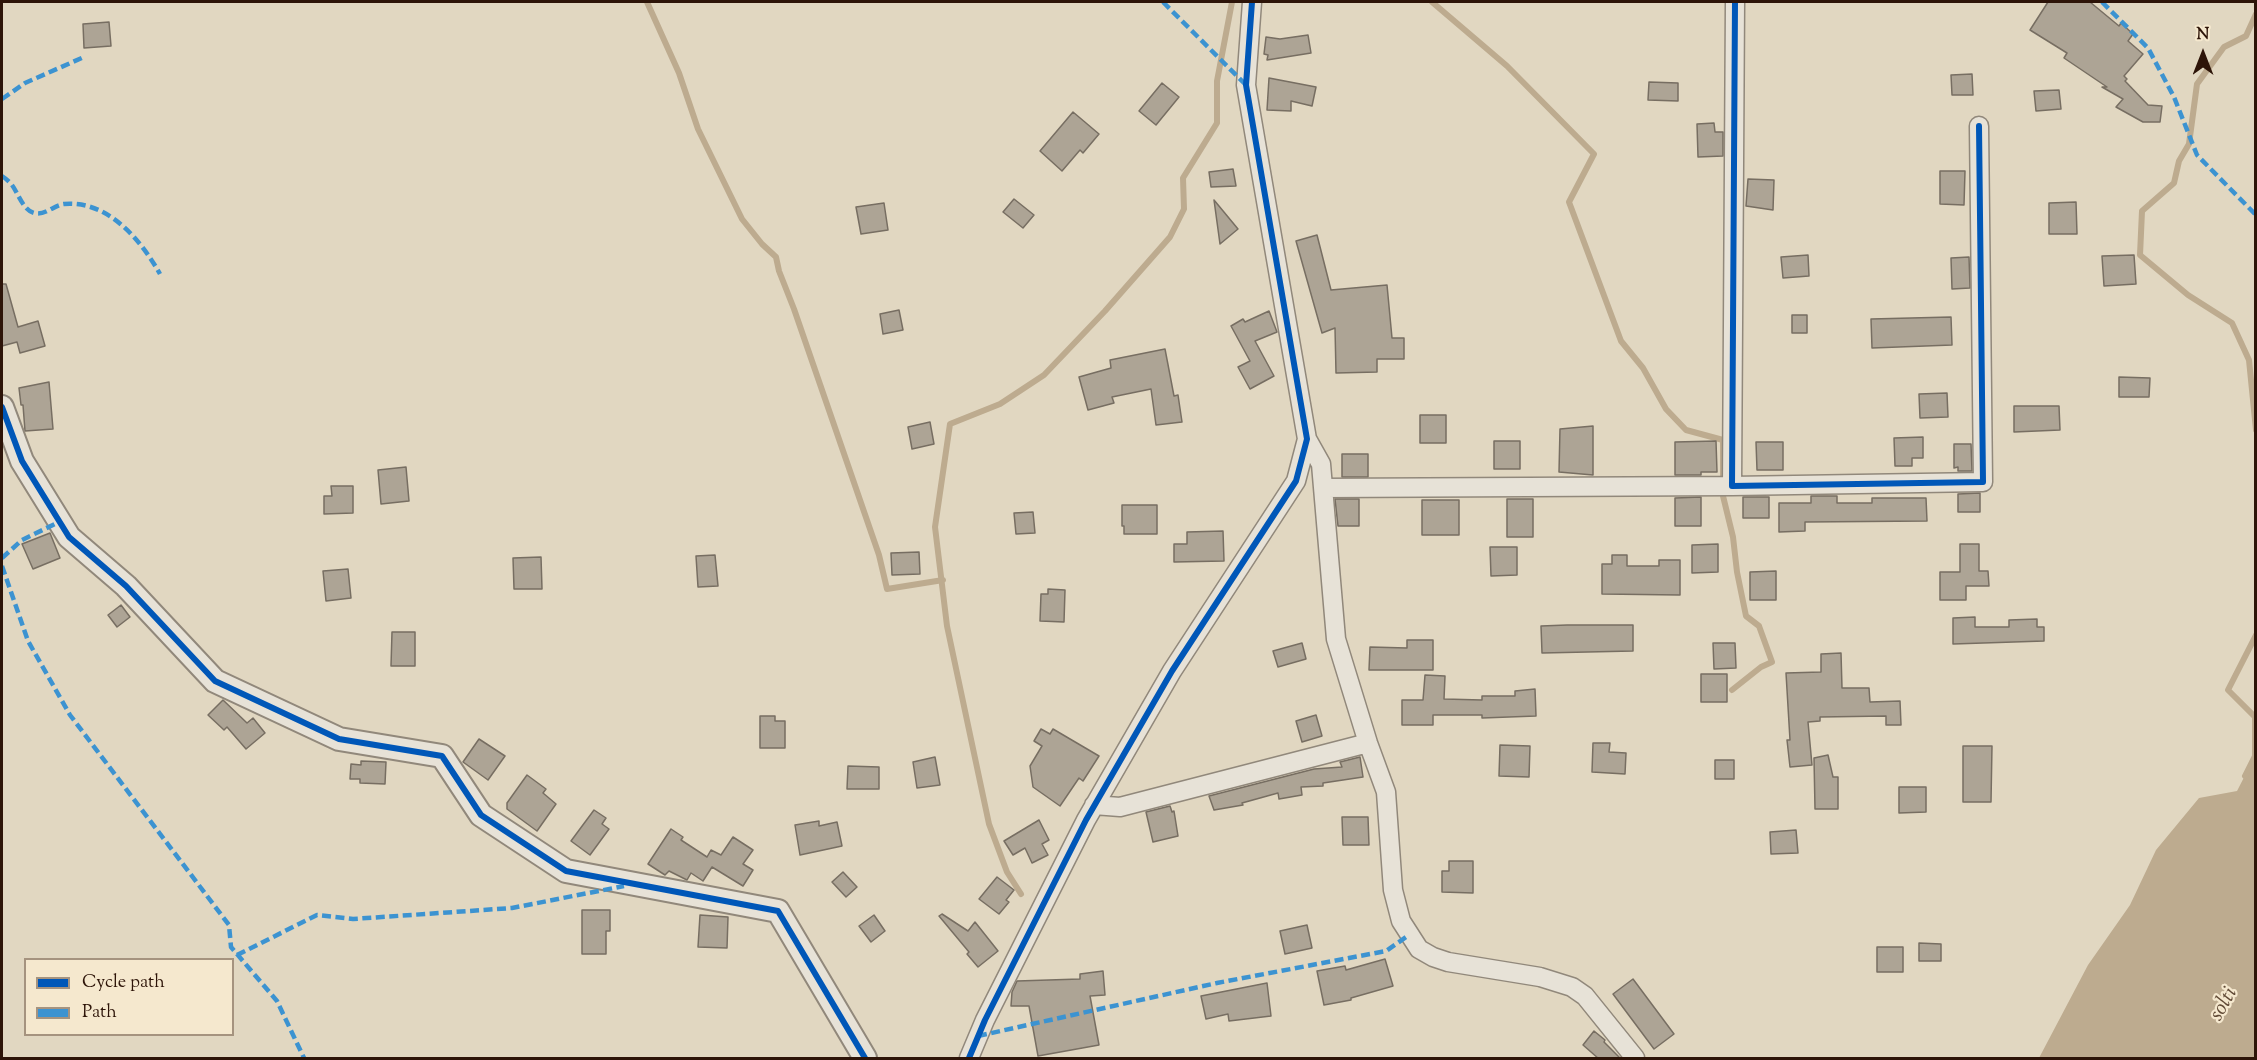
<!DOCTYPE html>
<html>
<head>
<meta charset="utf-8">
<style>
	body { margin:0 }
	#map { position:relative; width:2257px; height:1060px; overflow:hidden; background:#e1d7c1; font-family:"Sorts Mill Goudy",serif }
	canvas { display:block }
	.frame { position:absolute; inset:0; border:3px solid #2d1408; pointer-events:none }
	.legend { position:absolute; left:24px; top:958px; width:210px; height:78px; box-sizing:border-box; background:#f5e8ce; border:2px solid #a5937f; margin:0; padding:8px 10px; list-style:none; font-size:18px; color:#2d1408 }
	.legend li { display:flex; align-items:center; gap:12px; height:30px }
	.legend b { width:30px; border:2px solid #a5937f }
	.north { position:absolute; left:2173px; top:24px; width:60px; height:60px; -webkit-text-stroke:4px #f5e8ce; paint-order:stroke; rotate:0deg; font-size:16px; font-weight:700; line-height:24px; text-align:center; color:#2d1408 }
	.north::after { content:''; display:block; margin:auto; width:21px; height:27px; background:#2d1408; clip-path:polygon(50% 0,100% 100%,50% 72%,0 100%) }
</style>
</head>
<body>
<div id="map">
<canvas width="2257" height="1060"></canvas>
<div class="frame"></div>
<ul class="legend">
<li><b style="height:8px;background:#0057b8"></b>Cycle path</li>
<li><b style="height:8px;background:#3c93d1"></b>Path</li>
</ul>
<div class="north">N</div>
</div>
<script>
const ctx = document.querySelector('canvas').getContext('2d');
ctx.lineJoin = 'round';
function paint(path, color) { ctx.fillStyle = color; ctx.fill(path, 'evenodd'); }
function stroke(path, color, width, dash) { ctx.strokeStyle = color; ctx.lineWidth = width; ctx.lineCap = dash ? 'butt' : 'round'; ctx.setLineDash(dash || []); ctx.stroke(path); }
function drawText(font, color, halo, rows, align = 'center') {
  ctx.font = font + ' "Sorts Mill Goudy",serif'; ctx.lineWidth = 4.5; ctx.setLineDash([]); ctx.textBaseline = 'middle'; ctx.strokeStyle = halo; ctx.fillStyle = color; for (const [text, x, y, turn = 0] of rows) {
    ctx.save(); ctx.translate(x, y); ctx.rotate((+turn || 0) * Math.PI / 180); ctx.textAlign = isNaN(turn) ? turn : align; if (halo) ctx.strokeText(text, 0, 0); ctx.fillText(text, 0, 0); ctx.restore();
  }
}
paint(new Path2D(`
	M2255 717V1058H2039L2088 965 2130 905 2156 850 2199 798 2237 791 2255 756Z`), '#bdab8f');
stroke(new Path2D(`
	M647 2 679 73 698 129 742 219 762 244 776 257 779 271 794 309 879 555 887 589 943 580
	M1432 2 1507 66 1594 154 1569 202 1621 341 1643 368 1666 409 1686 430 1723 440V496L1733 537 1737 572 1746 616 1759 626 1772 662 1761 667 1732 690
	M2256 14 2246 36 2224 47 2197 84 2189 144 2179 161 2174 183 2142 211 2140 255 2188 295 2232 323 2249 360 2256 430
	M2245 776 2255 756V717L2228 690 2256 635
	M1021 894 1007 872 989 824 947 626 935 527 950 424 1000 404 1044 375 1105 311 1170 237 1184 209 1183 178 1217 123V81L1232 2`), '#bdab8f', 6);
const building = new Path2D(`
	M2048 2H2090L2119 26 2121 23 2133 34 2128 41 2143 54 2124 76 2127 79 2125 81 2148 105 2162 106 2160 122H2143L2116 107 2123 99 2102 87H2107L2064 58 2067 53 2030 30Z
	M109 22 111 46 84 48 83 24Z
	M1308 35 1311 53 1267 60 1268 55 1264 54 1266 37 1280 39Z
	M1972 74 1973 95H1952L1951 75Z
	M1269 78 1316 87 1312 106 1291 101V111L1267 110Z
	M1649 82 1678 83V101L1648 100Z
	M1162 83 1179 97 1156 125 1139 111Z
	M2059 90 2061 109 2036 111 2034 91Z
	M1073 112 1099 134 1083 153 1080 150 1062 171 1040 151Z
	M1714 123 1715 132H1723V156L1698 157 1697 124Z
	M1233 169 1236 186 1211 187 1209 172Z
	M1940 171H1965L1964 205 1940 204Z
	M1748 179 1774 180 1773 210 1746 206Z
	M1014 199 1034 215 1023 228 1003 212Z
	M1214 200 1238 229 1220 244Z
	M2076 202 2077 234H2049V203Z
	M884 203 888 230 861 234 856 207Z
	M1317 235 1331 290 1387 285 1392 338H1404V359H1377V372L1336 373 1335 328 1322 333 1296 241Z
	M1808 255 1809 276 1783 278 1781 257Z
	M2134 255 2136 284 2104 286 2102 256Z
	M1969 257 1970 288 1952 289 1951 258Z
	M2 284H6L18 327 38 321 45 346 20 353 17 342 2 346Z
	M899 310 903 330 883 334 880 314Z
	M1269 311 1277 332 1255 341 1274 376 1250 389 1238 367 1250 361 1231 326 1243 319 1245 322Z
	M1792 315H1807V333H1792Z
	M1951 317 1952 345 1872 348 1871 319Z
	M1165 349 1174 396 1178 395 1182 422 1156 425 1151 389 1112 397 1114 403 1088 410 1079 377 1111 368 1110 360Z
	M2119 377 2150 378 2149 397H2119Z
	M49 382 53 429 25 431 23 405H21L19 388Z
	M1947 393 1948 417 1920 418 1919 394Z
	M2014 406H2059L2060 430 2014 432Z
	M1420 415H1446V443H1420Z
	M930 422 934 444 912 449 908 427Z
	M1593 426V475L1559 472 1560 429Z
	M1923 437V458H1912V466H1895L1894 438Z
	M1494 441H1520V469H1494Z
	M1716 441 1717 472H1701V475H1675V442Z
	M1756 442H1783V470H1757Z
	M1954 444H1971L1972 471H1958V467L1954 468Z
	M1342 454H1368V477H1342Z
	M406 467 409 501 381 504 378 470Z
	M331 486H353V513L324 514V496H332Z
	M1980 493V512H1958V494Z
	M1811 496H1837V503H1872V498H1926L1927 521 1805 522V531L1779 532V503H1811Z
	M1701 497V526H1675V498Z
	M1743 497H1769V518H1743Z
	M1335 499H1359V526H1338Z
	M1507 499H1533V537H1507Z
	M1422 500H1459V535H1422Z
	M1122 505H1157V534H1124V526H1122Z
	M1033 512 1035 533 1016 534 1014 513Z
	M1223 531 1224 561 1174 562V544H1187V532Z
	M50 533 60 558 33 569 22 544Z
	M1718 544V572L1692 573V545Z
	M1960 544H1979V571H1988L1989 586H1966V600H1940V572H1960Z
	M1490 547H1517V575L1491 576Z
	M919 552 920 574 892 575 891 553Z
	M715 555 718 586 698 587 696 556Z
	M1612 555H1627V566H1659V560H1680V595L1602 594V564H1612Z
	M541 557 542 589H514L513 558Z
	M348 569 351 598 326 601 323 571Z
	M1776 571V600H1750V572Z
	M1048 589 1065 590 1064 622 1040 621 1041 594H1048Z
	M121 605 130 617 117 627 108 615Z
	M1975 617V627H2009V620L2037 619V627H2044V641L1953 644V618Z
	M1567 625H1633V651L1542 653 1541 626Z
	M392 632H415V666H391Z
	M1407 640H1433V670H1369L1370 647 1407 648Z
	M1302 643 1306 659 1278 667 1273 651Z
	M1713 643H1735L1736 668 1714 669Z
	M1841 653 1842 688H1869L1870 702 1900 701 1901 725H1886V716L1820 717V721L1808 722 1812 765 1790 767 1787 740H1790L1786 673 1821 672V654Z
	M1701 674H1727V702H1701Z
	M1425 675 1445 676 1444 699 1482 700V696H1515V691L1535 689 1536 716 1482 718V715H1433V725H1402V700H1423Z
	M223 700 247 723 253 718 265 733 246 749 227 727 224 730 208 715Z
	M1316 715 1322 736 1302 742 1296 721Z
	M760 716H775V721H785V748H760Z
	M1041 729 1050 734 1053 729 1099 756 1083 781 1079 778 1060 806 1033 787 1030 766 1042 746 1034 741Z
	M479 739 505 756 488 780 463 762Z
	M1593 743H1610L1609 752 1626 753 1625 774 1592 772Z
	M1500 745 1530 746 1529 777 1499 776Z
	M1963 746H1992L1991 802H1963Z
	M1828 755 1833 777H1838V809H1815L1814 758Z
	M935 757 940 785 917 788 913 762Z
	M1360 757 1363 777 1323 783V786L1301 787 1302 795 1279 799 1278 793 1242 803 1243 805 1214 810 1209 796 1314 769 1342 767 1340 762Z
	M1715 760H1734V779H1715Z
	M361 761 386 762 385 784 360 783V779H350L351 764 361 765Z
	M848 766 879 767V789H847Z
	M527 775 546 789 543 793 556 804 537 831 507 809V803Z
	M1899 787H1926V812L1899 813Z
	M1170 806 1172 812 1174 811 1178 836 1153 842 1146 812Z
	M594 810 606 818 602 824 609 829 590 855 571 841Z
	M1342 817H1368L1369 845H1343Z
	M1039 820 1049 840 1042 844 1048 855 1032 863 1025 848 1013 855 1004 841Z
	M819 821V826L837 822 842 846 800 855 795 825Z
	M671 829 683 837 681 840 707 857 711 850 721 855 733 837 753 850 743 864 753 870 743 886 712 867 703 881 691 873 687 880 669 871 665 875 648 864Z
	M1796 830 1798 853 1771 854 1770 832Z
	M1449 861H1473V893L1442 892V871H1449Z
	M843 872 857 887 846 897 832 882Z
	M997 877 1014 890 1006 900 1009 902 999 914 979 899Z
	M582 910H610V931H606V954H582Z
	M942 914 968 931 975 922 998 951 978 967 967 954 969 952 939 916Z
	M700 915 728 917 727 948 698 947Z
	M874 915 885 931 871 942 859 926Z
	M1307 925 1312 948 1285 954 1280 931Z
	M1919 943 1941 944V961H1919Z
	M1877 947H1903V972H1877Z
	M1385 959 1393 986 1351 998V1000L1324 1005 1317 971 1345 966 1346 970Z
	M1103 971 1105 995 1090 996 1099 1045 1038 1056 1029 1006H1011L1012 992 1017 981 1080 979V974Z
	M1633 979 1674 1034 1654 1049 1613 994Z
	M1267 983 1271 1016 1229 1021 1228 1014 1206 1019 1201 996Z
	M1594 1031 1605 1040 1604 1042 1621 1059H1599L1583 1045Z`);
paint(building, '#ada495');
stroke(building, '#776e62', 1.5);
const minor = new Path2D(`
	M1735 2 1732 486 1983 482 1979 126
	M1307 439 1321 464 1336 639 1368 743 1386 792 1393 890 1401 921 1419 949 1433 957 1448 962 1540 977 1572 987 1585 996 1635 1058
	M1323 488 1732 486
	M1094 805 1120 807 1368 743
	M969 1058 985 1020 1086 820 1172 671 1296 481 1307 439 1246 85 1252 2`);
const tertiary = new Path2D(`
	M2 407 22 461 69 537 126 586 215 681 339 739 442 756 481 815 566 871 778 911 865 1058`);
stroke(minor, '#91887b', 21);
stroke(tertiary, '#91887b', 26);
stroke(minor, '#e7e2d7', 18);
stroke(tertiary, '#e7e2d7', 22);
stroke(new Path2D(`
	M1163 2 1246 85
	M2102 2 2148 48 2174 97 2197 155 2256 215
	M2 99 25 83 84 57
	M2 176C5 178 9 181 12 185 18 193 23 210 34 213 45 216 54 205 64 204 108 200 141 240 160 274
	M2 558 22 540 59 522
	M2 566 28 641 70 715 229 925 231 947 277 1001 304 1058
	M237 955 317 915 353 919 512 908 624 886
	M978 1036 1217 983 1386 951 1409 935`), '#3c93d1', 4.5, [9, 4.5]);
stroke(new Path2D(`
	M1735 2 1732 486 1983 482 1979 126
	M2 407 22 461 69 537 126 586 215 681 339 739 442 756 481 815 566 871 778 911 865 1058
	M969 1058 985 1020 1086 820 1172 671 1296 481 1307 439 1246 85 1252 2`), '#0057b8', 6);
drawText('italic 22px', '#604935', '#f5e8ce', [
	["solti",2225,1005,-60]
]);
</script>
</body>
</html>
